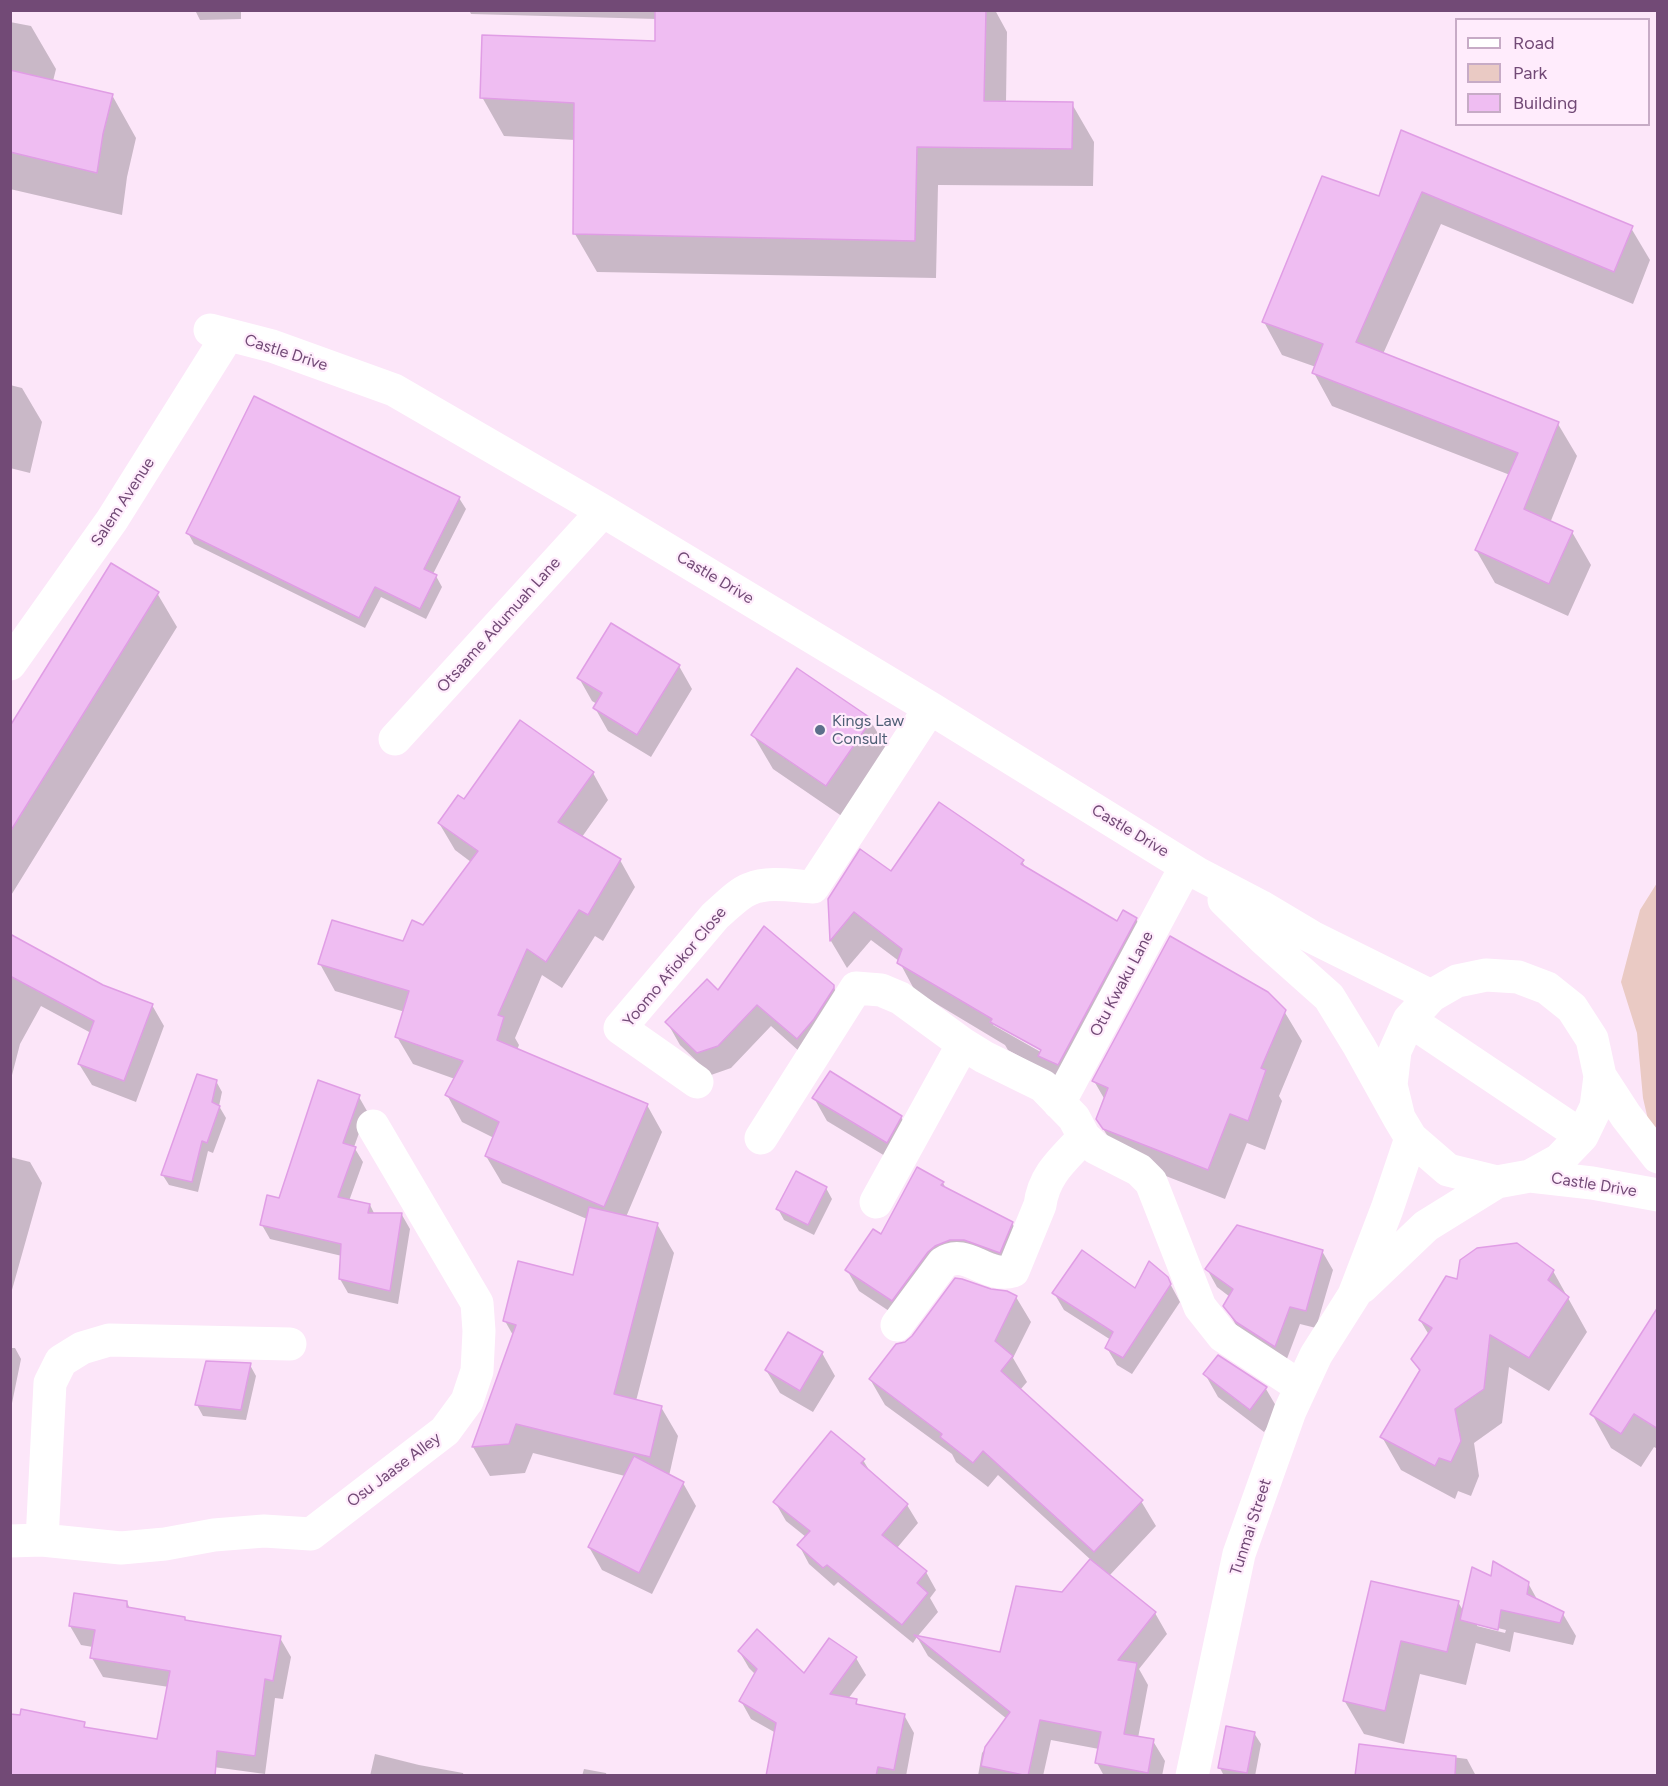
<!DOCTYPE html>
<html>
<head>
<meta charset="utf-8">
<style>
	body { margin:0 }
	#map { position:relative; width:1668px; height:1786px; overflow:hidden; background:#fce6f9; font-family:Figtree,sans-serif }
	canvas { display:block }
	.frame { position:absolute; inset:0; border:12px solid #724a76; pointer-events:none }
	.legend { position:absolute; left:1455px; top:18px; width:195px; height:108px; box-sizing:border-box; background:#ffecfc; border:2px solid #c7abc6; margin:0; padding:8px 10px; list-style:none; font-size:18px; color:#724a76 }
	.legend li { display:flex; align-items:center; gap:12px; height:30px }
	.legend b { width:30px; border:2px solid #c7abc6 }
</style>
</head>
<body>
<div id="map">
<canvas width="1668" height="1786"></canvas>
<div class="frame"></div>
<ul class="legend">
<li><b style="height:8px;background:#fff"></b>Road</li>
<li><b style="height:16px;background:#eacac4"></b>Park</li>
<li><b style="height:16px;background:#efbdf2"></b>Building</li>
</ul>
</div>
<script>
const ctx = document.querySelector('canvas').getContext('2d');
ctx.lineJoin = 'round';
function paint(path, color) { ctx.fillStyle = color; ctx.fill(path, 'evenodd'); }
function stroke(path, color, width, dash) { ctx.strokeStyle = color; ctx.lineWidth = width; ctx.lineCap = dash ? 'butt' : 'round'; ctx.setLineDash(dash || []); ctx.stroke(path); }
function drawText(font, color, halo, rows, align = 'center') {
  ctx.font = font + ' Figtree,sans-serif'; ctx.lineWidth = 4.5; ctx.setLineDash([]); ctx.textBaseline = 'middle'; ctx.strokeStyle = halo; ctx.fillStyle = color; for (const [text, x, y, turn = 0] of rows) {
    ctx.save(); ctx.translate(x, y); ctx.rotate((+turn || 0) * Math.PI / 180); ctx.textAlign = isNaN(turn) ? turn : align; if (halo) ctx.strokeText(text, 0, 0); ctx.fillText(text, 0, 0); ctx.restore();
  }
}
paint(new Path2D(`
	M1657 883V1140L1652 1137 1643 1098 1637 1033 1621 982 1640 910Z`), '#eacac4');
paint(new Path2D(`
	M195 10H241V19L200 20Z
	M469 10H995L1007 32 1006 103 1072 104 1094 142 1093 186 938 185 936 278 597 272 575 234V140L504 136 482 97 657 43V19L471 14Z
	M10 22 31 26 56 69 53 81 112 95 136 138 127 177 122 215 10 189Z
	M1402 132 1631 228 1650 260 1633 304 1441 224 1383 354 1558 424 1577 456 1550 523 1572 532 1591 565 1568 616 1495 583 1476 550 1510 475 1332 406 1314 373 1316 367 1282 355 1264 322 1379 198Z
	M10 385 22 388 42 422 30 473 10 468Z
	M459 498 466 509 433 574 436 576 442 587 426 619 381 597 365 628 194 544 188 533Z
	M157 593 177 627 10 897V729Z
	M679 666 692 689 651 757 608 731 595 708 597 704 592 701 579 678Z
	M870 720 890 754 846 819 773 769 753 735Z
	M593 773 608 800 582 837 620 860 635 887 603 941 595 936 562 988 542 975 515 1038 519 1045 517 1050 647 1105 662 1132 626 1217 657 1224 674 1253 636 1401 661 1407 678 1436 669 1476 683 1483 696 1506 652 1594 602 1570 589 1547 625 1476 533 1453 525 1473 490 1476 473 1447 514 1337 505 1321 574 1276 587 1219 502 1183 486 1156 494 1138 462 1122 447 1095 455 1079 413 1064 397 1037 405 1012 335 991 320 964 403 943 423 926 471 862 455 850 439 823 464 801Z
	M1022 861 1027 870 1118 923 1136 919 1152 947 1074 1092 1050 1073 1008 1050 1005 1045 915 991 899 961 871 940 847 968 831 941 830 899 891 873ZM993 1021 1048 1052 1046 1055 993 1025Z
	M10 942 102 986 152 1005 164 1026 136 1102 92 1085 79 1064 91 1033 41 1006 20 1044 10 1083Z
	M833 986 846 1009 810 1061 771 1026 731 1068 711 1075 680 1045 667 1022 719 992Z
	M1284 1011 1302 1041 1279 1096 1282 1101 1265 1150 1247 1143 1225 1199 1122 1159 1097 1119 1105 1100 1094 1081Z
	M216 1081 222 1092 219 1106 226 1118 213 1153 208 1151 198 1192 169 1185 162 1174Z
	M359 1097 367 1111 354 1147 363 1162 349 1201 370 1205 375 1215H402L410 1229 398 1304 348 1293 340 1279 342 1256 270 1239 262 1225Z
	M814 1098 901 1117 914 1139 900 1165 827 1121Z
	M10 1157 30 1162 42 1183 10 1297Z
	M943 1183 947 1190 1012 1223 1024 1244 1012 1273 956 1263 904 1321 859 1291 847 1270 881 1237Z
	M826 1188 832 1199 814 1235 784 1220 778 1209Z
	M1322 1251 1333 1270 1316 1328 1300 1324 1285 1364 1236 1325 1225 1306 1230 1297 1217 1287 1207 1269Z
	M1553 1271 1587 1332 1549 1391 1509 1367 1502 1423 1474 1443 1479 1476 1471 1496 1458 1491 1455 1499 1401 1470 1382 1437 1420 1372 1413 1359 1429 1335 1420 1320 1458 1280Z
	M1167 1278 1180 1302 1132 1374 1117 1365 1107 1348 1111 1340 1064 1310 1054 1293 1136 1291Z
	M1016 1297 1031 1322 1013 1358 1027 1382 1020 1390 1141 1501 1156 1526 1109 1576 1155 1613 1167 1634 1139 1669 1148 1685 1138 1738 1153 1741 1165 1761 1162 1776H1104L1097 1763 1099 1749 1051 1740 1043 1776H978L982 1753 1007 1719 928 1656 917 1637 913 1643 838 1582 834 1586 809 1564 799 1545 806 1537 786 1521 775 1502 863 1460 872 1475 907 1505 918 1523 897 1548 926 1572 936 1590 930 1598 938 1612 917 1637 1001 1654 1063 1594 1091 1560 998 1475 988 1487 956 1462 952 1454 885 1405 870 1379 906 1343Z
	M1658 1327V1449L1654 1447 1641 1467 1611 1448 1592 1414Z
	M10 1348H15L21 1359 10 1413Z
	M822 1353 835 1376 813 1412 780 1393 766 1370Z
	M1218 1357 1266 1389 1279 1411 1264 1432 1218 1397 1205 1374Z
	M250 1365 256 1376 246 1420 203 1416 197 1405Z
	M1492 1579 1528 1583 1538 1601 1563 1614 1576 1636 1573 1645 1514 1632 1510 1652 1476 1643 1466 1685 1420 1674 1404 1744 1364 1734 1344 1700 1372 1583 1458 1602 1464 1612ZM1477 1623 1506 1630 1505 1633 1477 1626Z
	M127 1602 130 1609 184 1619 186 1622 280 1638 291 1657 283 1699 275 1698 265 1774 169 1761V1687L103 1677 92 1658 93 1647 81 1645 70 1626Z
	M739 1651 804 1675 856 1658 866 1675 848 1699 856 1701 859 1707 904 1715 914 1733 906 1776H768L776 1733 751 1719 741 1701 756 1675 749 1668Z
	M1254 1733 1261 1744 1255 1776H1224L1220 1768Z
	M1361 1745 1467 1759 1476 1776H1357Z
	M375 1754 419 1765 463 1773 464 1776H370Z
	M584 1769 606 1773 607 1776H582Z`), '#0003');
const building = new Path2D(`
	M655 10H986L984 101 1073 102 1072 149 917 147 915 241 573 234 574 103 480 98 482 35 655 41Z
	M10 70 113 94 103 134 97 173 10 152Z
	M1401 130 1633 226 1614 272 1422 192 1356 342 1559 422 1524 509 1573 531 1549 584 1475 550 1518 453 1312 373 1323 344 1262 322 1322 176 1379 196Z
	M254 396 460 497 424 569 437 575 420 609 375 587 359 618 186 533Z
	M111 563 159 592 10 832V726Z
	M611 623 680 665 637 735 593 708 602 693 577 678Z
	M797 668 872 719 826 786 751 735Z
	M520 720 594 772 558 822 621 859 588 915 579 910 546 962 527 949 498 1015 504 1017 497 1040 648 1104 604 1207 485 1156 499 1122 445 1095 463 1061 395 1037 409 991 318 964 332 920 403 941 412 920 423 925 478 851 438 823 458 795 464 799Z
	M939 802 1024 860 1021 864 1117 921 1123 910 1137 918 1058 1065 1038 1056 1041 1050 990 1022 992 1019 897 963 902 949 854 912 830 941 828 899 860 849 891 871Z
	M764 926 834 985V988L814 1019 797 1039 757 1005 718 1046 697 1053 665 1022 707 979 718 990Z
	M10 934 103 985 153 1004 124 1081 78 1064 94 1021 10 976Z
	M1170 936 1268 992 1286 1010 1261 1068 1266 1070 1248 1121 1230 1114 1208 1170 1103 1129 1096 1119 1108 1088 1092 1081Z
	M830 1071 902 1116 887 1143 812 1098Z
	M197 1074 217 1080 212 1102 220 1106 207 1143 202 1141 192 1182 161 1175Z
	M318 1080 360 1095 343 1143 356 1147 338 1197 370 1204 368 1213H402L390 1291 339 1279 341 1244 260 1225 267 1195 279 1198Z
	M917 1167 944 1182 941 1185 1013 1222 1000 1253 964 1240H950L935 1246 928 1252 892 1301 845 1270 873 1229 881 1234Z
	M796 1171 827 1187 808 1225 776 1209Z
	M589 1207 658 1223 614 1394 662 1406 650 1457 516 1424 509 1444 472 1447 516 1325 503 1321 518 1261 573 1275Z
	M1237 1225 1323 1250 1306 1311 1290 1307 1275 1347 1236 1322 1223 1306 1233 1289 1205 1269Z
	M1517 1243 1554 1270 1548 1280 1569 1297 1529 1358 1490 1335 1484 1389 1455 1409 1461 1441 1451 1462 1439 1458 1435 1466 1380 1437 1420 1370 1411 1359 1432 1328 1419 1320 1446 1276 1457 1279 1460 1260 1477 1248Z
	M1082 1250 1135 1288 1149 1261 1168 1277 1171 1284 1123 1358 1105 1348 1113 1332 1052 1293Z
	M955 1278 962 1279 991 1289 1007 1291 1017 1296 995 1341 1013 1356 1001 1371 1143 1500 1094 1552 983 1451 973 1463 940 1437 942 1434 869 1379 896 1344 905 1342 912 1336Z
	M1658 1307V1429L1634 1414 1621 1434 1590 1414Z
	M788 1332 823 1352 800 1391 765 1370Z
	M1218 1355 1267 1387 1250 1410 1203 1374Z
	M206 1361 251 1363 241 1410 195 1405Z
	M831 1431 865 1459 861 1463 908 1504 882 1535 927 1571 917 1583 928 1593 902 1625 827 1565 823 1568 797 1545 810 1531 773 1502Z
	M634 1456 684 1482 639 1573 588 1547Z
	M1090 1559 1156 1612 1118 1660 1137 1663 1124 1734 1154 1739 1148 1773 1095 1763 1101 1732 1040 1720 1028 1776 981 1766 985 1747 1010 1712 914 1635 1000 1652 1016 1586 1062 1592Z
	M1493 1561 1529 1582 1527 1594 1564 1612 1560 1623 1501 1610 1498 1630 1460 1620 1472 1567 1491 1576Z
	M1371 1581 1459 1601 1447 1652 1401 1641 1385 1711 1343 1701Z
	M74 1593 127 1601V1607L185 1617V1620L281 1636 273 1681 265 1679 255 1756 217 1751 215 1776H10V1714L20 1715 21 1709 85 1722 84 1727 157 1739 170 1671 90 1658 95 1630 69 1626Z
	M757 1629 804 1673 829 1638 857 1657 830 1694 857 1699 856 1704 905 1714 894 1770 878 1767 876 1776H766L776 1723 739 1701 757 1669 738 1651Z
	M1226 1726 1255 1732 1247 1773 1218 1768Z
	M1359 1744 1456 1756 1455 1776H1355Z`);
paint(building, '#efbdf2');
stroke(building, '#e09de5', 1.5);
stroke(new Path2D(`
	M210 330 272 346 394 390 603 511 930 708 1197 873 1260 906 1312 937 1431 996
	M10 664 112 520 228 335
	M395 739 603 511
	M1224 900 1265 940 1329 997 1359 1046 1399 1118 1411 1138 1448 1170 1497 1182 1530 1176 1559 1160 1582 1136 1596 1107 1600 1076 1592 1039 1572 1008 1547 988 1518 977 1486 975 1457 981 1431 996 1409 1020 1395 1051 1391 1085 1399 1118
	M1409 1020 1582 1136
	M1600 1076 1626 1116 1658 1157
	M697 1082 620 1028 715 916C726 907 737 894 750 889 769 881 793 886 813 887L930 708
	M1059 1103 1186 866
	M761 1138 856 988 881 990 900 998 963 1044 984 1057 1043 1086 1074 1118 1084 1137 1096 1148 1139 1170 1151 1182 1200 1307 1223 1336 1301 1387
	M1530 1176 1592 1183 1658 1195
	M876 1202 963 1044
	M1362 1287 1426 1226 1497 1182
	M897 1325 943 1263C966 1247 986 1279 1013 1271L1040 1205C1044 1174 1064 1159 1084 1137
	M42 1540 50 1383 61 1361 82 1348 109 1340 290 1344
	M10 1541 42 1540 121 1548 165 1544 214 1535 264 1531 311 1534 445 1431 467 1401 477 1371 479 1331 477 1303 373 1126
	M1192 1776 1239 1554 1290 1411 1316 1355 1354 1295 1387 1209 1411 1138`), '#fff', 33);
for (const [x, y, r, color] of [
	[820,730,6,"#5c6f8a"]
]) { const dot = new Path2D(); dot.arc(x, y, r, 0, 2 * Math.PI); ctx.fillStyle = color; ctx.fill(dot); stroke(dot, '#ffecfc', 2); }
drawText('16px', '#724a76', '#ffecfc', [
	["Castle Drive",286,353,18],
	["Salem Avenue",123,502,-57],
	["Castle Drive",715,578,31],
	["Otsaame Adumuah Lane",499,625,-48],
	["Castle Drive",1130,831,31],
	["Yoomo Afiokor Close",675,967,-50],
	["Otu Kwaku Lane",1122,984,-62],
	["Castle Drive",1594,1185,9],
	["Osu Jaase Alley",394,1470,-37],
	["Tunmai Street",1251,1527,-72]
]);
drawText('16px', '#4e5e75', '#ffecfc', [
	["Kings Law",832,721],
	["Consult",832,739]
], 'left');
</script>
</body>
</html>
